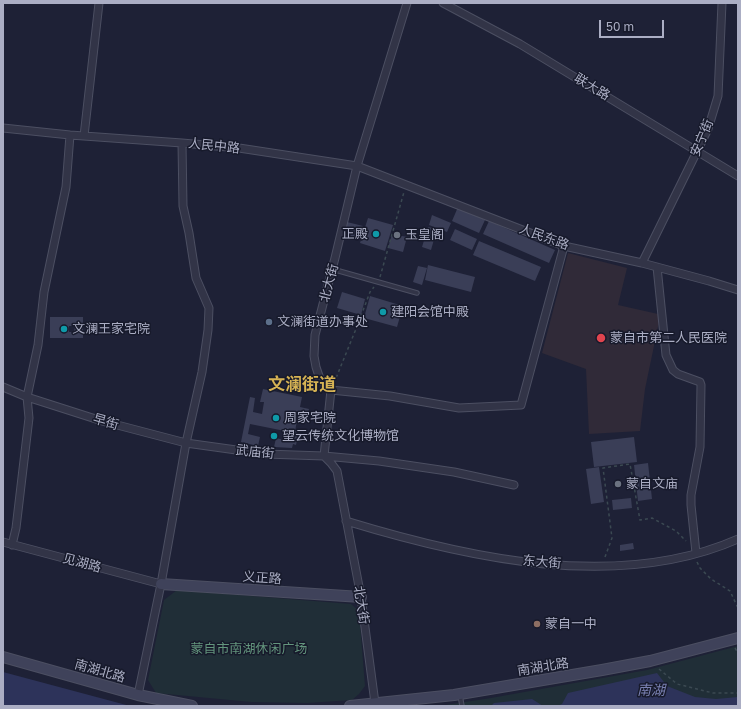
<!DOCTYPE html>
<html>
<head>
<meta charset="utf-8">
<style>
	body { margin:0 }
	#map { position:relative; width:741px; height:709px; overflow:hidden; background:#1e2136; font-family:"Golos Text",sans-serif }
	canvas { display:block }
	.frame { position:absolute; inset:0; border:4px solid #abaec4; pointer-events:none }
	.scale { position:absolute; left:599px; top:20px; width:65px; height:18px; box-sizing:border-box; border:2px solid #abaec4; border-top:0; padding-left:5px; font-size:12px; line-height:14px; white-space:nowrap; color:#abaec4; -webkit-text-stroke:3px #171a2b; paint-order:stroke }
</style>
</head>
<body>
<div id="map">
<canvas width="741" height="709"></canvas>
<div class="frame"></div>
<div class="scale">50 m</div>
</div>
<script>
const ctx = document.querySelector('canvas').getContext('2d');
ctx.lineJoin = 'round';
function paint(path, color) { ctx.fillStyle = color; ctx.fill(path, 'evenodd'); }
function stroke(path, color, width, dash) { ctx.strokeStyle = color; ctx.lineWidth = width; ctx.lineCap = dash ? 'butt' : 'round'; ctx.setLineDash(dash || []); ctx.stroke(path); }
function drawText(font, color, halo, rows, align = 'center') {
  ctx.font = font + ' "Golos Text","Noto Sans SC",sans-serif'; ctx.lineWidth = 3; ctx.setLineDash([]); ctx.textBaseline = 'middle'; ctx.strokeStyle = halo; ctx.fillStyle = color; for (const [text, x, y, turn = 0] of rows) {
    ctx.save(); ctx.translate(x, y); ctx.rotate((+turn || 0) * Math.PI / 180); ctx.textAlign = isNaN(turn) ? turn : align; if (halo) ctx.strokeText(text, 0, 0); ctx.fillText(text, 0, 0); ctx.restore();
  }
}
paint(new Path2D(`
	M568 253 627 268 618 305 658 314 659 322 645 389 640 431 589 434 586 369 542 353Z`), '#302a38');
paint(new Path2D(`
	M177 590 351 604 359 611 365 686 359 694 352 700 307 703 251 702 156 693 148 680 164 600Z
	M738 646V706H439L491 698 647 670Z`), '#202e37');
paint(new Path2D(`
	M3 672 130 706H3Z
	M657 673 667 686 695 697 716 699 738 697V706H557L562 704 568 693Z
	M532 699 543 706H491L494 703Z`), '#2d335a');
paint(new Path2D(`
	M458 207 485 220 479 233 452 221Z
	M432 215 451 223 447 232 429 225Z
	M368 218 393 225 385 251 360 243Z
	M489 221 555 250 549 263 483 234Z
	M347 222 363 226 359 240 344 236Z
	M428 227 437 229 431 250 422 247Z
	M455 229 477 239 472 250 450 240Z
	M392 234 407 237 403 252 388 248Z
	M479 241 541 267 535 281 473 255Z
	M428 265 475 277 471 292 425 280Z
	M418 266 427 268 422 285 413 282Z
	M342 292 365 299 361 315 337 308Z
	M370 296 403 306 397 327 364 318Z
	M50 317H83V338H50ZM69 326H75L74 332H69Z
	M263 389 302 397 300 407 309 409 306 423 297 421 295 431H299L296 445 293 444 292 448 274 447 276 438 288 441 290 432 250 424 248 434 260 437 258 446 241 442 250 397 255 398 253 412 262 414 264 402H260Z
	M634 437 637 462 594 467 591 442Z
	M648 463 652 499 638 501 634 465Z
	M599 467 604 502 591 504 586 469Z
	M631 498 632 508 613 510 612 500Z
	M633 543 634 549 620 551V545Z`), '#3a3e57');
const lane = new Path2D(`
	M332 269 417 293
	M460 695 462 706`);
const street = new Path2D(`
	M443 3 520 44 738 176
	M3 128 70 135 182 143 239 148 357 166 564 246 642 263 709 281 738 290
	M84 136 99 3
	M642 263 708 129 718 96 722 3
	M657 267 666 355 673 370 678 374 700 382 701 385 700 447 691 495V505L696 553
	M3 387 27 397 102 421 186 443 265 454 324 456 379 461 454 472 514 485
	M331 390 390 396 459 408 521 405 564 246
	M346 521C467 558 618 592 738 539
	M3 542 161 584
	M12 545 16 528 29 418 27 397 38 345 44 292 66 187 70 135
	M138 695 161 584 186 443 202 372 208 330 209 308 196 278 189 233 183 206 182 143
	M375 703 361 597 337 471 331 463 324 456 331 390 320 379 316 367 314 356 315 335 335 258 357 166 407 3`);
const secondary = new Path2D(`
	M161 584 361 597
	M3 657 138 695 192 706
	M350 706 454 695 602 670 650 661 738 638`);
stroke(lane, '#4c4f62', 5.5);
stroke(street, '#4c4f62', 9);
stroke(secondary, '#4c4f62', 12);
stroke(new Path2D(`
	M380 277 404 192
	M334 383 358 324 370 292 374 287
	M605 557 612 538 603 468 630 464 640 520 652 518 676 531 686 541
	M697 562 700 568 711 579 730 591 738 608
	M735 648 738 653
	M659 669 677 684 713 693H738`), '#3b4952', 1.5, [3, 3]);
stroke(lane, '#323447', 3.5);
stroke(street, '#323447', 7);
stroke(secondary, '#3f425a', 10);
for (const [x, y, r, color] of [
	[376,234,4,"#0f9aa8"],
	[397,235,4,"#6b7280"],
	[383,312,4,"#0f9aa8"],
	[269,322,4,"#5c6f8a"],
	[64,329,4,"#0f9aa8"],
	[601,338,5,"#e0444e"],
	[276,418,4,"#0f9aa8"],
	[274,436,4,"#0f9aa8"],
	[618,484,4,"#6b7280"],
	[537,624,4,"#8d6e63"]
]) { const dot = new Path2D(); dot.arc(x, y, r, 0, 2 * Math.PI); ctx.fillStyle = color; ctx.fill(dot); stroke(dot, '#171a2b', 1.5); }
drawText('13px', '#abaec4', '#171a2b', [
	["联大路",592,87,31],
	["安宁街",702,138,-67],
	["人民中路",214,146,6],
	["人民东路",544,237,20],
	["北大街",329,283,-75],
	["早街",106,422,16],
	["武庙街",255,452,6],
	["东大街",542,562,5],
	["见湖路",82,563,15],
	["义正路",262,578,4],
	["北大街",361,605,81],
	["南湖北路",543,667,-9],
	["南湖北路",100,671,16]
]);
drawText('13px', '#abaec4', '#171a2b', [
	["正殿",368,234,"right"],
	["玉皇阁",405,235],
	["建阳会馆中殿",391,312],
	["文澜街道办事处",277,322],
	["文澜王家宅院",72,329],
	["蒙自市第二人民医院",610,338],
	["周家宅院",284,418],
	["望云传统文化博物馆",282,436],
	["蒙自文庙",626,484],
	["蒙自一中",545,624]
], 'left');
drawText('13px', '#63957d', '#171a2b', [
	["蒙自市南湖休闲广场",249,649]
]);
drawText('italic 14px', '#7a81b2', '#171a2b', [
	["南湖",651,691]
]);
drawText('bold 17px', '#d6b354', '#171a2b', [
	["文澜街道",302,385]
]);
</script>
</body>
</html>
